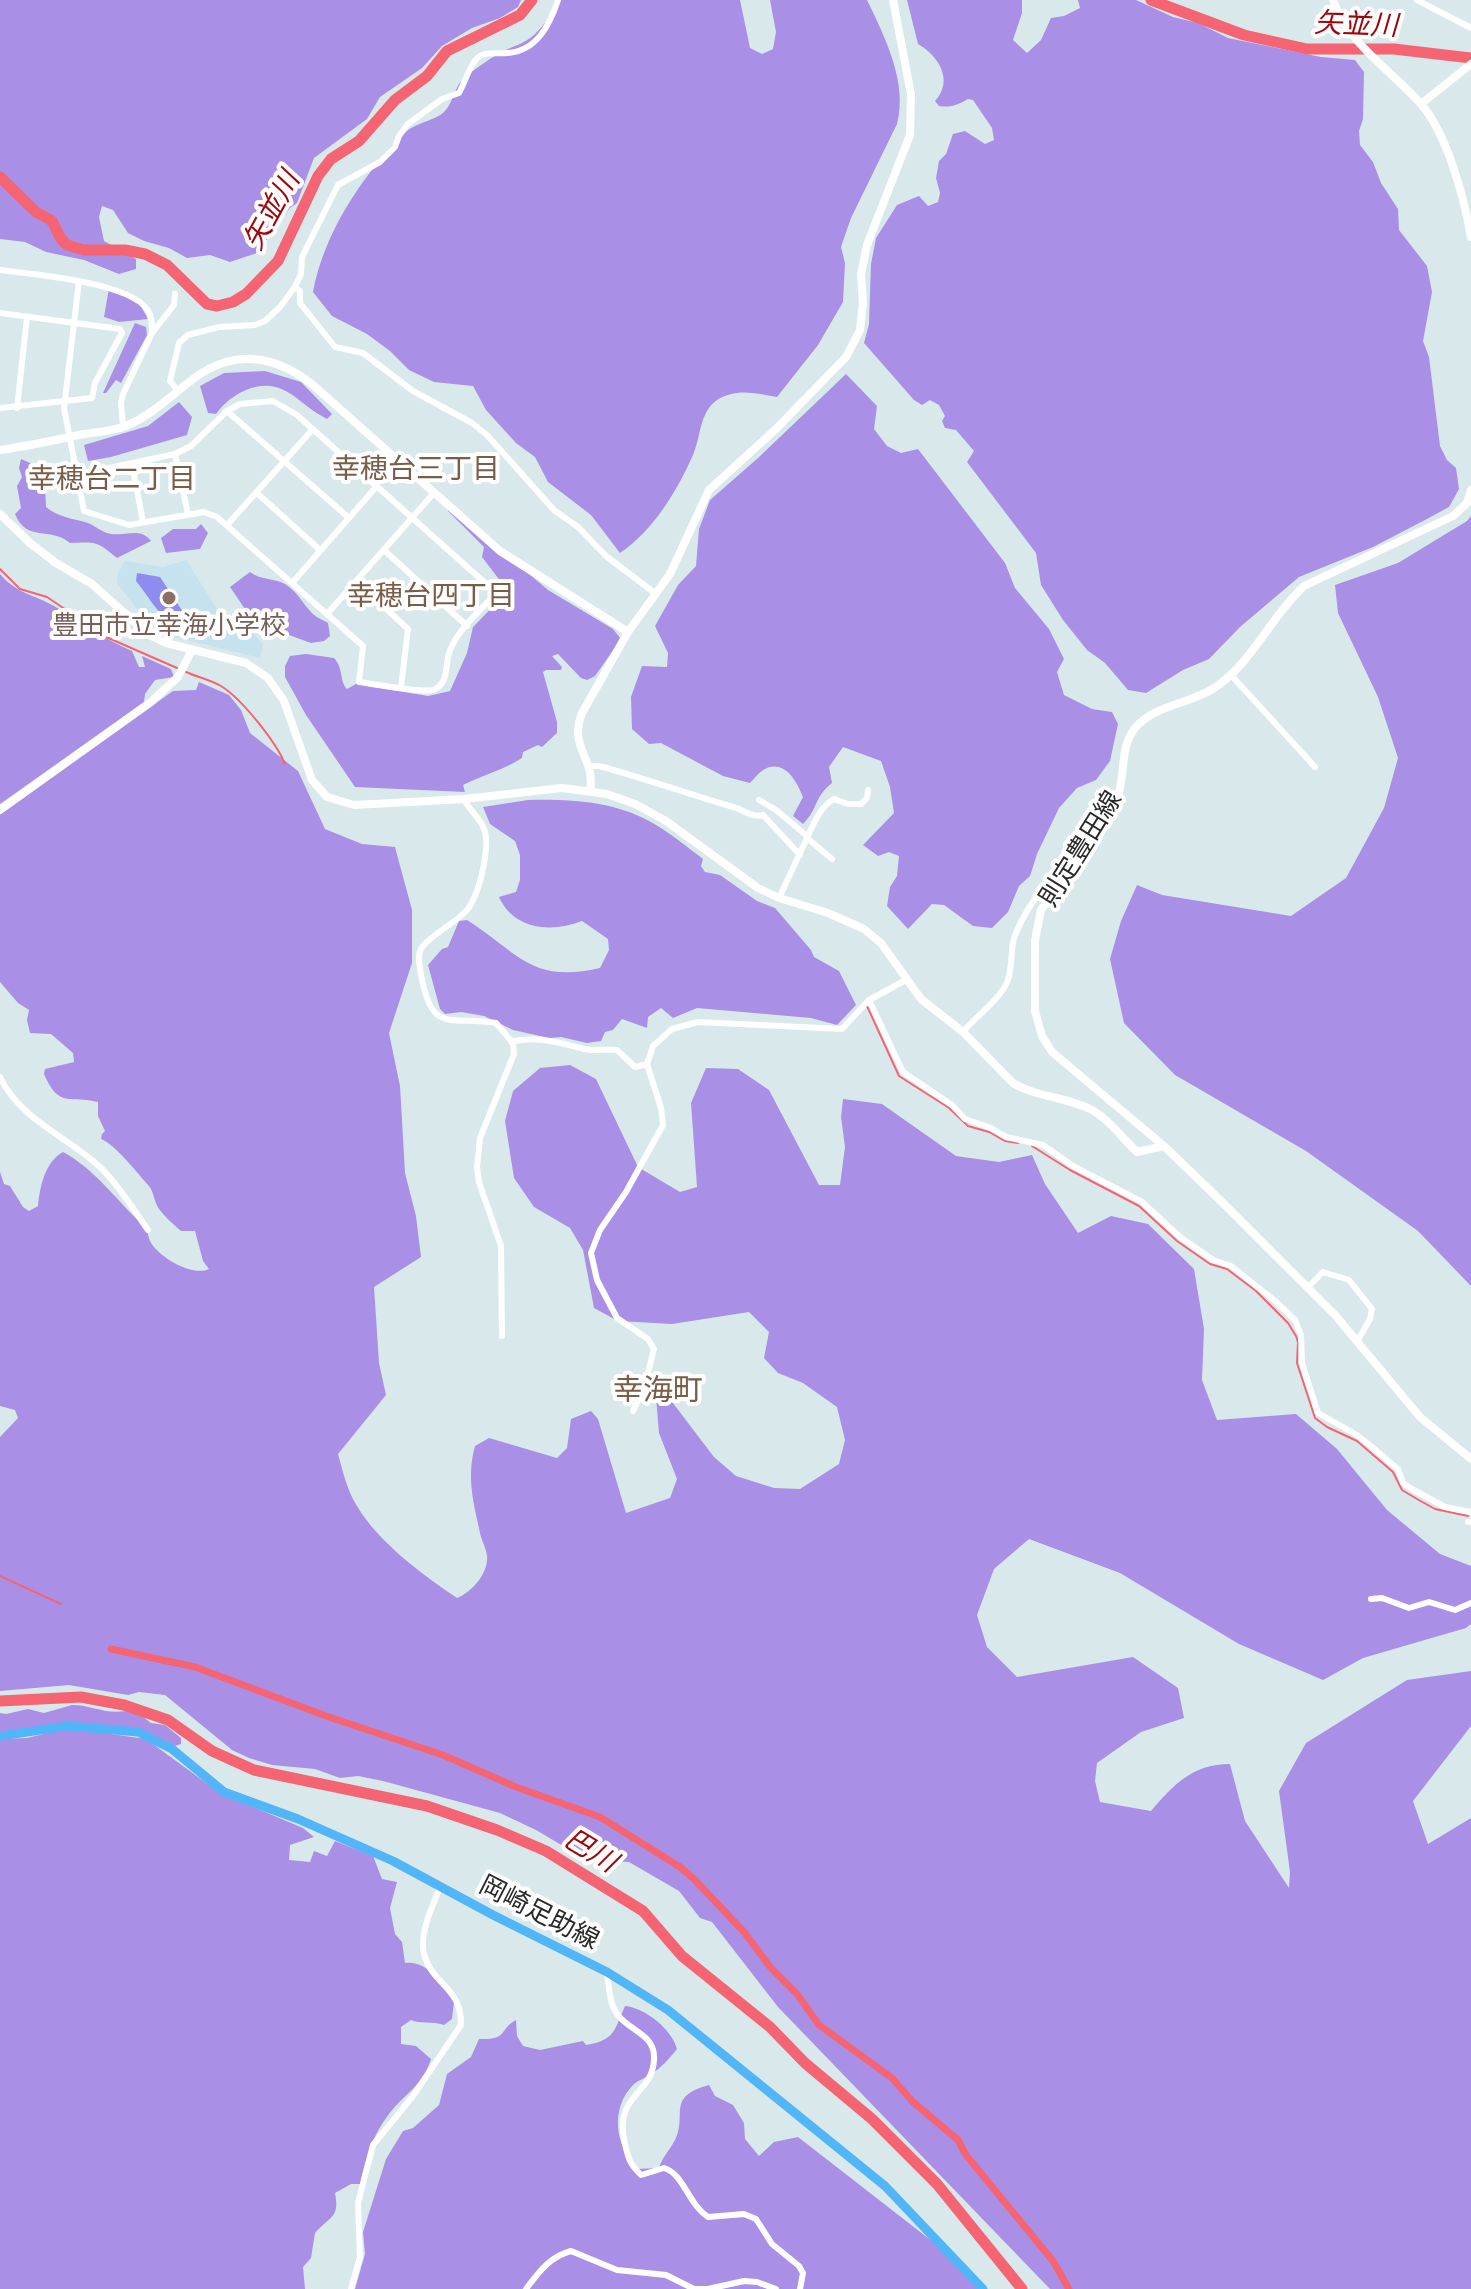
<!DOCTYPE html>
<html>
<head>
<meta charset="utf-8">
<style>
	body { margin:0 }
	canvas { display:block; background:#d8e8eb }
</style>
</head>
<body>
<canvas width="1471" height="2289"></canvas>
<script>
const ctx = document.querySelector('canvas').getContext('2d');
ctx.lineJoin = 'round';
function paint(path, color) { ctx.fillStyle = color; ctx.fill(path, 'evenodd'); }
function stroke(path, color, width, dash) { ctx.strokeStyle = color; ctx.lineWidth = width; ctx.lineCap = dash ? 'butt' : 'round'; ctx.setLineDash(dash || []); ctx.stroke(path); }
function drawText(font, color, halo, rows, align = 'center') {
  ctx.font = font + ' Quicksand,"Noto Sans JP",sans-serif'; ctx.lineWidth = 8; ctx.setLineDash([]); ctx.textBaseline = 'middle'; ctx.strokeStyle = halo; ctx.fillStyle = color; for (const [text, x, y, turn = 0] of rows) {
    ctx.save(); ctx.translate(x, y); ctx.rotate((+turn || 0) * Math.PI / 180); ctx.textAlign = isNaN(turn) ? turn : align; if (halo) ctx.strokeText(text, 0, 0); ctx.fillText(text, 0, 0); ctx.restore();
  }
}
paint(new Path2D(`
	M186 560 219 612 252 632 263 644 260 658 167 635 143 617 117 583 118 573 125 561 163 567Z`), '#c6e2ef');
paint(new Path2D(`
	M0 0H521L518 7 500 18 472 28 442 46 422 68 380 97 367 119 314 158 297 203 290 208 257 253 230 262 210 255 187 258 169 248 144 241 128 233 113 210 102 206 99 217 104 241 136 259V269L119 274 84 260 46 252 25 242 0 239Z
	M559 0H740L750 48 762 54 773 49 776 32 770 0H867C885 37 908 83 897 124L851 218 841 247 845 263 843 302 818 345 777 397C756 393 735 388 717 400 699 413 701 437 693 455 677 491 653 531 620 553L591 515 548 482 535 457 516 443 486 410 473 386 434 382 409 370 390 351 367 334 332 316 313 292C324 233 361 178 402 135 415 122 435 121 444 112 453 103 454 89 462 80 470 72 492 57 502 52 513 46 524 44 534 35 545 25 552 12 559 0Z
	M907 0H1022V13L1013 40 1027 53 1041 40 1051 18 1064 16 1080 8 1078 0H1136L1173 17 1198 23 1228 38 1321 57 1355 60 1364 72 1363 119 1359 131 1360 145 1373 162 1381 183 1398 209 1399 230 1427 266 1432 292 1423 341 1429 357 1440 446 1447 460 1456 468 1459 489 1449 507 1425 520 1373 547 1299 577 1240 627 1209 659 1183 670 1146 693 1128 690 1105 663 1087 650 1063 620 1041 585 1036 553 967 462 974 451 956 430 945 428 942 421 945 416 939 405 930 400 922 405 914 400 864 343 869 324 871 264 876 238 897 205 919 196 928 206 938 202 940 193 936 178 939 161 946 154 953 134 965 131 985 144 994 140 992 128 973 100 968 99C957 105 951 108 939 106L935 101C954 81 939 56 918 44Z
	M109 288 135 296 148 319 119 322 104 317Z
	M135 323 146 327 147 335 121 383 116 380 106 393H103Z
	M265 371 301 382 332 414 327 419C297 404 284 375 246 390 234 395 224 403 216 414L208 413 200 386 224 373Z
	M846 374 877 406 874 429 887 446 901 453 918 449 1005 563 1015 588 1049 629 1064 659 1057 672 1064 695 1092 709 1112 712 1118 724 1110 761 1096 780 1077 788 1059 808 1037 854 1030 876 1019 886 1008 912 992 928 973 926 944 905 932 904 908 929 887 906 890 887 897 876 899 856 889 852 878 856 863 845 894 813 890 787 881 761 843 747 829 767 832 783C813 798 819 808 803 824L793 816 803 797C797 782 785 759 765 769 760 771 754 779 750 783L723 776 661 743 649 744 632 729 631 697 642 666 667 667 668 653 655 626 678 585 696 566 699 529 710 500 758 458Z
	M179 402 192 417 187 435 111 457 88 461 84 445 148 426Z
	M21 459 39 467H54L45 487 46 507C60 518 72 518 88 523 95 526 103 533 111 534 125 536 141 527 151 541L117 558C96 541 97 542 70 543 50 526 27 543 15 514L21 508 17 486 22 477 19 468Z
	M449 506 548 590 613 629 621 639 595 676 587 680 581 678 558 654 552 656 562 667 561 670H546L543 672 557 722V733L542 747 538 745 523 752 522 758C503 770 483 775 463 785L465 792 355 787 306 715 285 677V666L290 656 306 654 334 658C344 669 339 681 347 689L356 684 428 696 450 691 467 653 473 627 508 591 482 557 484 547 448 511Z
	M1471 516V1286L1418 1231 1306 1151 1175 1075 1124 1023 1110 959 1121 921 1137 885 1162 895 1291 916 1346 878 1384 808 1398 758 1378 697 1338 613 1335 585 1398 563 1467 521Z
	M201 524 208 533 200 549 166 553 161 538 173 529H196Z
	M250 572C260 580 274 578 285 584 297 591 303 604 311 612 315 617 323 620 328 623L330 636 324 641 311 643 264 626 262 620 249 615 230 587Z
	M0 574C17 594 33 594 54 606 81 622 104 639 132 651L139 667H145L142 656 171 669 174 677 155 680 145 694 144 702 0 804Z
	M199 682 229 695 241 710 250 733 298 771 325 829 362 844 395 847 412 910V963L389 1033 400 1086 405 1173 416 1216 421 1257 374 1287 379 1363 386 1395 338 1454C343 1472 347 1490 357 1506 378 1542 423 1575 457 1598 472 1592 489 1573 487 1555 486 1549 483 1543 481 1537 474 1504 466 1479 475 1446L489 1438 557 1458 567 1448 571 1419 591 1411 598 1419 626 1513 670 1498 677 1479 659 1433 656 1397 663 1390 714 1457 736 1476 774 1488 800 1489 839 1464 845 1440 837 1407 803 1383 778 1373 764 1358 769 1332 749 1312 672 1324 618 1321 594 1308 583 1250 570 1228 534 1207 514 1178 505 1121 513 1091 540 1068 570 1065 596 1079 638 1167 680 1192 697 1187 691 1103 706 1068 738 1069 769 1090 819 1185H840L845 1147 841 1117 843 1099 882 1104 956 1156 999 1162 1032 1155 1045 1184 1078 1233 1111 1216 1148 1224 1194 1269 1204 1329 1202 1380 1217 1420 1296 1414 1337 1449 1387 1510 1440 1554 1471 1566V1624L1466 1628 1363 1658 1323 1680 1239 1644 1120 1573 1029 1539 994 1569 977 1615 987 1647 1017 1677 1133 1657 1178 1688 1184 1718 1141 1732 1097 1763 1095 1781 1100 1802 1151 1811C1174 1784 1193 1764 1230 1764L1245 1821 1289 1888 1290 1872 1279 1791 1306 1743 1407 1680 1471 1671V1726L1413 1801 1428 1844 1471 1818V2289H1050L778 2007 712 1922 700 1918 679 1891 629 1862 585 1859 536 1830 500 1813 383 1781 358 1776 340 1778 315 1769 272 1765 249 1758 232 1750 165 1695 139 1692 128 1695 69 1685 0 1691V1437L18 1418 15 1410 0 1406V1172L4 1184 10 1186 23 1207 29 1211 38 1206C40 1186 45 1162 63 1152 95 1169 116 1200 142 1224 149 1230 147 1234 150 1241 158 1257 192 1277 209 1269L203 1261 195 1231H181C173 1224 165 1217 159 1209 154 1202 154 1192 149 1186 138 1174 115 1144 101 1139L102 1134 105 1131 98 1116V1102C70 1095 59 1109 44 1074L45 1069 74 1062 73 1053 51 1034 30 1033 27 1020 29 1010 18 1003 0 982V814L173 691 196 690Z
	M528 800C570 799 613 801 651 822 669 832 686 846 703 859L701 866 705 872 720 875 757 901 775 908 811 950 814 957 839 971 856 1005 837 1025 811 1018 697 1008 673 1018 661 1008 648 1017 647 1028 622 1019 613 1030 605 1032 601 1041 587 1043 561 1037 549 1038 513 1030 484 1016 461 1012 445 1014 440 1009 428 965 442 949 448 947 459 921 467 920C519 953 531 984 600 968L609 950 608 939 582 921C551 933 514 930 499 897L516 892 520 880V855L515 841 490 824 483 807Z
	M72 1705C95 1705 107 1717 133 1709L151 1723 165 1725 181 1738V1744L175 1746 142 1730 71 1722 0 1732V1713L6 1714 28 1709 44 1713Z
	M69 1728 146 1739 220 1793 303 1828 314 1837 290 1845 289 1860 310 1862 314 1851 327 1856 335 1841 373 1856 382 1879 397 1882 390 1908 395 1934 402 1942 405 1963C428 1960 442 1984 454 2002L452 2019 444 2025C432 2021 420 2024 411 2020L401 2027V2044L416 2046 431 2059C423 2086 404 2094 389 2114 372 2136 366 2158 360 2184H351L335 2193C340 2218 330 2216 315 2233L311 2258 303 2267 305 2289H0V1739L27 1738Z
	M625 2006C645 2008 672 2029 677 2049 669 2059 661 2068 650 2075 645 2078 639 2080 634 2084 609 2109 616 2145 636 2169L659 2168C662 2157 670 2150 675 2140 688 2115 665 2097 709 2085L715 2096 733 2105 744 2123 745 2139 759 2156 774 2142 798 2137 955 2259 980 2289H355L365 2254 363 2232 386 2159 403 2131 413 2128 439 2105 447 2074 471 2057 479 2039C509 2040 498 2030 516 2020L517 2036 523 2046 540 2050 583 2041 586 2045C615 2040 614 2031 625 2006Z`), '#a990e6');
paint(new Path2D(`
	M137 573 160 577 185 615V626C159 621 152 600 136 581Z`), '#908bee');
stroke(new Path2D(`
	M0 569 20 589 47 597 106 637 177 668
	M186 672C197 677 211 680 221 686 242 699 276 742 285 764
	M867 1006 899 1076 949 1108 968 1126 989 1132 1005 1141 1018 1143
	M1032 1146 1070 1170 1139 1206 1177 1241 1210 1264 1227 1269 1256 1291 1288 1323 1296 1336 1298 1342 1297 1363 1315 1418 1327 1427 1357 1441 1393 1472 1402 1490 1417 1499 1435 1509 1468 1516
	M0 1576 61 1604`), '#f56473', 2);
stroke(new Path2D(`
	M111 1649 195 1667 326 1716 443 1755 516 1787 600 1817 680 1867 694 1879 744 1932 771 1968 797 1994 819 2025 892 2078 913 2102 958 2140 966 2155 1053 2261 1069 2289`), '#f56473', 7);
stroke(new Path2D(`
	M1151 0 1244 35 1307 49H1394L1471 58
	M0 177 36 212 52 221 61 239 67 245 84 250H125L145 254 167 265 207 304 217 306 233 302 246 294 278 261 318 176 331 159 359 141 395 100 427 76 447 51 520 15 532 0
	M0 1701 81 1697 124 1705 168 1720 212 1751 254 1770 427 1806 497 1830 546 1851 643 1911 682 1956 770 2027 805 2063 872 2119 937 2184 1022 2289`), '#f56473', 11);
stroke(new Path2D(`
	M1417 0 1471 28
	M0 270C32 274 128 282 147 309 152 316 152 324 152 333L123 394 121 403 123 427
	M295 287 300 291V303L335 347 363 353 413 391 472 423 487 435 554 510 578 527 606 556 656 594
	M0 313 120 329 122 333 95 383 92 398 0 408
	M152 333 174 305 175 294
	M178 391 170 381 179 343 188 335 219 327 255 325 265 321 280 307 295 287 301 274 302 257 338 185 380 162 395 147 399 136 408 124 442 99 459 93C465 83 471 59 482 55 489 52 500 54 508 53 537 51 550 24 558 0
	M17 408 27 317
	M227 411 349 518
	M175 454 188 514
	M132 464 143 522
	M77 475 175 454 191 446 227 411 240 404 273 401 297 415 493 590 495 594C479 612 457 630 449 653 445 666 449 684 433 690 423 693 373 684 359 682L363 646 217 517 204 512 129 525 84 511 64 408 79 281
	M257 493 320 550
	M227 525 313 429
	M384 550 467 626
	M356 581 408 629 401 687
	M292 583 377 486
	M327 614 433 494
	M1231 675 1315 767
	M589 766H599C644 778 688 794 733 807 744 810 752 818 763 815L800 855
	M464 799C469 810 480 818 484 829 491 846 479 897 466 911 454 924 435 932 423 946 416 954 420 965 421 975 432 1034 448 1016 496 1023L513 1043 514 1054 480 1138 477 1167 479 1182 501 1246 502 1336
	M759 800 776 810 807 836
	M807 838C814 823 819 808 834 799L848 804H861L867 798 868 790
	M779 898 807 838 832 859
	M869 1000 903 1072 952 1105 965 1119 991 1128 1006 1137 1043 1145 1073 1166 1142 1202 1180 1237 1213 1260 1231 1266 1274 1300 1295 1320 1301 1335 1302 1363 1318 1413 1357 1435 1372 1447 1398 1469 1403 1483 1410 1488 1445 1507 1471 1512
	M963 1032C976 1016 1001 999 1008 980 1012 968 1011 954 1013 942 1018 921 1050 868 1072 866
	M511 1042C536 1035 560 1043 584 1049 595 1051 607 1049 617 1050L635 1067 647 1064
	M0 1077C21 1121 69 1137 102 1169 120 1187 134 1210 148 1230
	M1307 1288 1323 1272 1349 1280 1372 1309 1370 1319 1358 1340
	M633 1411 645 1385 654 1349 648 1339 617 1318 597 1280 591 1253 600 1230 626 1192 663 1125 661 1108 647 1064 653 1046 672 1029 698 1022 842 1029 869 1000 906 980
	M1468 1522H1471
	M1371 1599 1382 1598 1409 1608 1429 1602 1455 1610 1471 1603
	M607 1972C609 1986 609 2003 617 2014 630 2032 656 2034 654 2060 652 2096 613 2094 625 2144 629 2161 630 2164 641 2175L664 2168C684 2174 688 2204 708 2217L744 2214 756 2219 772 2244 799 2266 803 2273 800 2289
	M351 2289 360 2257 358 2203 373 2145 413 2096 461 2025C462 1987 432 1985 424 1954 419 1932 433 1906 440 1887
	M526 2289C539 2272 549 2257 571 2251L617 2270 666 2275 694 2289H708L744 2281 757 2282 776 2289`), '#fff', 6);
stroke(new Path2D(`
	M1333 0C1349 45 1390 69 1421 104 1447 134 1464 197 1471 237
	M1421 104 1471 64
	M0 450C28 446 56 440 84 434 98 432 113 431 126 426 154 414 172 394 196 377 237 348 276 356 313 385L500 551 628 632
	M1471 490 1467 503 1453 516 1304 586C1270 617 1251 666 1211 690 1187 704 1153 706 1135 728 1119 748 1126 776 1117 799 1101 836 1064 875 1041 910L1035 940V1011L1042 1036 1052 1052 1164 1146 1225 1205 1335 1315 1420 1417 1471 1459
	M0 514 30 543 56 563 92 584 149 635 166 643 246 663 268 678 284 701 312 780 327 797 354 805 464 799 562 788 607 794 635 804 666 821 758 888 779 898 828 913 864 929 881 943 921 999 963 1032 1013 1083C1036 1097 1066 1097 1090 1109 1108 1118 1122 1138 1137 1152L1164 1146
	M590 791C596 758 568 748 582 713L628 632 670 574 709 490 776 429 846 357 860 330 863 302 861 274 867 245 910 135 911 94 893 0
	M0 810 151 702 178 677 192 650`), '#fff', 8);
stroke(new Path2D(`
	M0 1736 68 1726 138 1732 172 1749 224 1792 298 1819 393 1861 493 1915 607 1972 668 2010 885 2186 983 2289`), '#50b6f8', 9);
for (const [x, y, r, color] of [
	[169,598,8,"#8d6e63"]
]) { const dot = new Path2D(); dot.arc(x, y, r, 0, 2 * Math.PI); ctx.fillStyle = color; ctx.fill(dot); stroke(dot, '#fff', 3); }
drawText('26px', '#785e54', '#fff', [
	["豊田市立幸海小学校",169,626]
]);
drawText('26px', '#282828', '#fff', [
	["則定豊田線",1081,849,-58],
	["岡崎足助線",539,1913,27]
]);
drawText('italic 28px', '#9d060a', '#fff', [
	["矢並川",1356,25,2],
	["矢並川",272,211,-61],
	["巴川",590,1851,31]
]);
drawText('28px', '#7a5d46', '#fff', [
	["幸穂台三丁目",416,470],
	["幸穂台二丁目",112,480],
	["幸穂台四丁目",431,597]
]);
drawText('30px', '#7a5d46', '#fff', [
	["幸海町",658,1391]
]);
</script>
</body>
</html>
